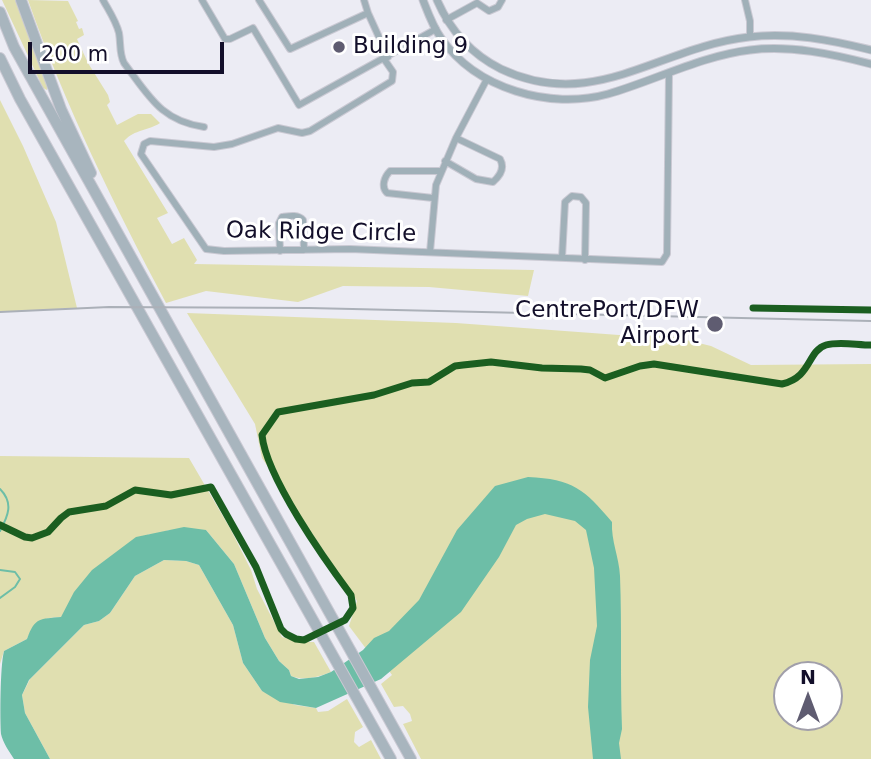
<!DOCTYPE html>
<html>
<head>
<meta charset="utf-8">
<style>
	body { margin:0 }
	#map { position:relative; width:871px; height:759px; overflow:hidden; background:#ececf4; font-family:"DejaVu Sans",sans-serif }
	canvas { display:block }
	.north { position:absolute; left:773px; top:661px; width:70px; height:70px; box-sizing:border-box; background:#fff; border:2px solid #a19faa; border-radius:50%; rotate:0deg; font-size:19px; font-weight:700; line-height:28px; text-align:center; color:#130f2a }
	.north::after { content:''; display:block; margin:auto; width:24px; height:32px; background:#5f5c71; clip-path:polygon(50% 0,100% 100%,50% 72%,0 100%) }
	.scale { position:absolute; left:28px; top:42px; width:196px; height:32px; box-sizing:border-box; border:4px solid #130f2a; border-top:0; padding-left:9px; font-size:21px; line-height:24px; white-space:nowrap; color:#130f2a; -webkit-text-stroke:5px #fff; paint-order:stroke }
</style>
</head>
<body>
<div id="map">
<canvas width="871" height="759"></canvas>
<div class="north">N</div>
<div class="scale">200 m</div>
</div>
<script>
const ctx = document.querySelector('canvas').getContext('2d');
ctx.lineJoin = 'round';
function paint(path, color) { ctx.fillStyle = color; ctx.fill(path, 'evenodd'); }
function stroke(path, color, width, dash) { ctx.strokeStyle = color; ctx.lineWidth = width; ctx.lineCap = dash ? 'butt' : 'round'; ctx.setLineDash(dash || []); ctx.stroke(path); }
function drawText(font, color, halo, rows, align = 'center') {
  ctx.font = font + ' "DejaVu Sans",sans-serif'; ctx.lineWidth = 6; ctx.setLineDash([]); ctx.textBaseline = 'middle'; ctx.strokeStyle = halo; ctx.fillStyle = color; for (const [text, x, y, turn = 0] of rows) {
    ctx.save(); ctx.translate(x, y); ctx.rotate((+turn || 0) * Math.PI / 180); ctx.textAlign = isNaN(turn) ? turn : align; if (halo) ctx.strokeText(text, 0, 0); ctx.fillText(text, 0, 0); ctx.restore();
  }
}
paint(new Path2D(`
	M2 0H16L47 84V90L43 88Z
	M28 0 68 1 78 21 76 22 79 29 82 28 84 35 77 39 88 63 108 95 110 102 107 105 117 125 138 114H151L160 123C148 131 135 129 124 141L168 213 157 218 172 244 184 238 197 260 194 264 534 270 528 296 429 287 343 286 298 302 206 291 166 303C114 205 65 105 28 0Z
	M0 100 23 146 56 222 77 308 0 312Z
	M187 313 456 323 619 335 670 336 711 346 751 365 871 364V759H421L403 724 412 721 410 714 403 706 394 707 381 684 392 675 387 668 376 662 349 626 357 601 262 458 255 424ZM787 675H829V717H787Z
	M0 456 189 458 231 530 251 570 257 589 282 637 300 642H314L331 672C318 677 304 681 291 676L289 670 279 661 265 638 234 564 206 530H169L157 534H149L61 617C42 618 35 620 27 639L4 651 0 664Z
	M164 560 186 561 199 565 233 625 243 663 262 691 295 705 316 708 318 712 328 711 347 699 363 727 355 732 354 742 359 747 371 740 381 759H50L25 713 22 695 30 679 84 625 99 621 110 613 135 576Z`), '#e0dfb0');
paint(new Path2D(`
	M528 477C573 479 584 489 612 522 611 541 619 557 620 576 622 627 620 678 622 729L619 743 621 759H593L588 707 590 660 597 626 594 568 586 530 575 521 545 514 527 519 516 525 499 557 461 612 381 679 316 708 280 702 262 691 243 663 233 625 199 565 186 561 164 560 135 576 110 613 99 621 84 625 29 680 22 695 25 713 50 759H14C9 751 3 743 1 734 0 719 0 667 4 651L27 639C35 617 40 619 61 617L74 592 92 570 136 537 184 527 206 530 234 564 265 638 279 661 289 670 291 676 299 679 318 677 331 672 363 650 374 638 389 631 419 600 457 530 495 486Z`), '#6dbea7');
stroke(new Path2D(`
	M0 489C14 503 8 516 0 531
	M0 570 15 572 20 579 15 587 0 598`), '#6dbea7', 2);
const minor = new Path2D(`
	M103 0C109 11 116 21 119 33 121 44 119 53 124 63 149 96 161 121 204 127
	M202 0 225 39H230L253 28 299 105 436 29
	M259 0 290 49 368 13 388 57
	M364 0 368 13
	M745 0 750 21V36
	M477 3 489 11 498 7 502 0
	M446 20 477 3
	M384 59 393 72 392 81 310 131 302 133 278 128 232 144 214 147 150 141 144 144 141 154 206 249 224 251 350 249 662 262 667 254 669 73
	M445 161 476 179 493 182C500 176 505 168 500 159L456 138
	M433 198 387 193C381 187 384 177 390 171H441
	M280 251 279 223 282 217C289 216 298 214 303 220L304 250
	M430 252 436 185 456 138 487 79
	M562 258 565 202 572 196 581 197 586 203 585 260`);
const tertiary = new Path2D(`
	M423 0C428 13 433 27 441 38 476 89 550 110 608 94 656 80 701 56 750 50 791 45 832 54 871 64
	M437 0C450 30 471 54 501 69 594 113 659 47 749 37 790 32 831 40 871 50`);
const motorway = new Path2D(`
	M21 0 61 109 91 173
	M0 12 14 47 411 759
	M0 58 20 99 391 759`);
stroke(minor, '#cac9d3', 8);
stroke(tertiary, '#cac9d3', 9);
stroke(motorway, '#cac9d3', 12);
stroke(minor, '#a0b0b8', 6);
stroke(tertiary, '#a0b0b8', 7);
stroke(motorway, '#a8b5be', 10);
stroke(new Path2D(`
	M0 312 109 307 309 308 871 321`), '#abb0b8', 2);
stroke(new Path2D(`
	M753 308 871 310
	M0 525 25 537 32 538 48 532 61 518 69 512 106 506 135 490 171 495 211 487 256 567 281 629 286 634 296 639 304 640 345 620 353 608 351 595C325 560 266 477 262 435L278 412 374 395 412 383 429 382 455 366 463 365 491 362 542 368 581 369 590 370 605 378 640 366 654 364 782 384C812 377 807 351 826 345 839 341 857 345 871 345`), '#1b5e20', 7);
for (const [x, y, r, color] of [
	[339,47,7,"#5f5c71"],
	[715,324,9,"#5f5c71"]
]) { const dot = new Path2D(); dot.arc(x, y, r, 0, 2 * Math.PI); ctx.fillStyle = color; ctx.fill(dot); stroke(dot, '#fff', 2.5); }
drawText('23px', '#130f2a', '#fff', [
	["Building 9",353,47],
	["CentrePort/DFW",699,311,"right"],
	["Airport",699,337,"right"]
], 'left');
drawText('23px', '#130f2a', '#fff', [
	["Oak Ridge Circle",321,233,1]
]);
</script>
</body>
</html>
